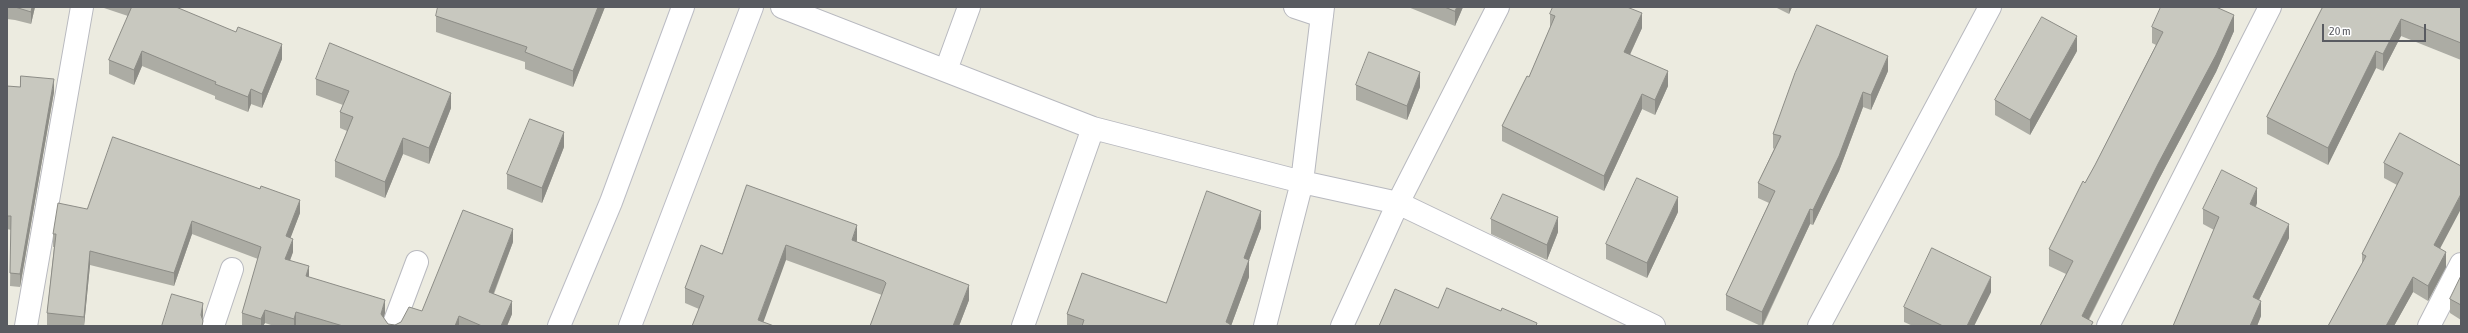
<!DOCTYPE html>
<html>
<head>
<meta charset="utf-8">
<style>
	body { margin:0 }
	#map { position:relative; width:2468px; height:333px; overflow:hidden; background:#ecebe0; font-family:"Asap Condensed",sans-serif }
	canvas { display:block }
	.frame { position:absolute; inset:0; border:8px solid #595b61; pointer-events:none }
	.scale { position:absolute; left:2322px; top:24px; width:104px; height:18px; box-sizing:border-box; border:2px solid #595b61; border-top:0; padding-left:5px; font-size:12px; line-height:14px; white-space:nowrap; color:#595b61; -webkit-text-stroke:3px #fff; paint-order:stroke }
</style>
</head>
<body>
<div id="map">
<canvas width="2468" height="333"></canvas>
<div class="frame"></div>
<div class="scale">20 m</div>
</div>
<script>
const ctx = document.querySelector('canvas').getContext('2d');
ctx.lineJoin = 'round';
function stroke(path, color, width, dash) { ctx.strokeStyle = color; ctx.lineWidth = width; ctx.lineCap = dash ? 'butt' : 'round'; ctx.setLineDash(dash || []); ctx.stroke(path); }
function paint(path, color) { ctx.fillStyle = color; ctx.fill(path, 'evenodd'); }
const street = new Path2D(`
	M782 7 1093 128 1302 182 1398 203 1654 326
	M1295 7 1322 16
	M946 70 969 7
	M26 326 82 7
	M213 326 232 269
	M393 326 417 262
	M1023 326 1093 128
	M1265 326 1302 182 1323 7
	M1342 326 1398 203 1498 7
	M1819 326 1990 7
	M2108 326 2270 7
	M2429 326 2461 264`);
const secondary = new Path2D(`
	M559 326 611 202 683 7
	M630 326 752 7`);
stroke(street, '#b8b9bf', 24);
stroke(secondary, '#bbbcc4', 24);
stroke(street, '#fff', 22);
stroke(secondary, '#fff', 22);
paint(new Path2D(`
	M7 7H35L31 24 15 20 7 19Z
	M101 7H176L282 59 262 108 251 104 248 112 215 99V96L142 66 134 85 109 74V60L128 16Z
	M605 7 573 87 525 69V62L436 32V16Z
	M1408 7H1463L1455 26Z
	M1775 7H1792L1789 14Z
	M2323 7H2461V60L2401 36 2383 71 2376 68 2328 165 2267 134V117Z
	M1550 14 1642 28 1630 55 1668 86 1655 115 1642 109 1604 191 1502 141V126L1529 77 1550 28Z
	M2152 27 2234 31 2216 72 2158 181 2089 320 2093 326H2040L2066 274 2049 266V249L2095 165 2156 45 2152 43Z
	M2077 51 2030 135 1995 115V100Z
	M1888 71 1871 110 1863 107 1839 171 1813 225 1810 224 1763 326H1761L1726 310V295L1769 203 1758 198V183L1774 149 1773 148V134Z
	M316 79 451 108 429 164 403 154 385 198 335 177V161L347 131 340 128V112L343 105 316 95Z
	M1356 85 1420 87 1407 120 1356 100Z
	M7 86 54 92 20 287 10 286 11 230 7 229Z
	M2400 133 2440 248 2446 267 2428 301 2413 292 2394 326H2328L2362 264V254L2397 185 2384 178V163Z
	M564 147 542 203 507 189V174Z
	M747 185 857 240 856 242 969 300 959 326H870L882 295 786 260 699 309 685 303V288L722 254Z
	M2257 203 2256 207 2289 238 2259 300 2261 316 2257 326H2173L2214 230 2203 224V209Z
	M87 209 300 213 290 238 293 252 290 261 309 277 385 313 383 318 388 324 395 325 422 311 513 242 494 294 512 314 507 326H298L296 325V326H274L265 323 263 326H242V313L258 259 192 234 174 286 90 265 84 326H47V313L54 247H53V234Z
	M1678 212 1647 278 1606 259V244Z
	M1491 219 1558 232 1547 260 1491 234Z
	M1261 228 1249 260V277L1231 326H1067V314L1166 303Z
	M2461 276V320L2450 313V299Z
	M1991 292 1974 326H1913L1904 322V307Z`), '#acaca4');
paint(new Path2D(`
	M32 7H35L31 24V12Z
	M598 7H605L573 87V71Z
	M1457 7H1463L1455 26V11Z
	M1789 7H1792L1789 14Z
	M1642 13V28L1624 67V52Z
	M2234 15V31L2216 72 2158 181 2085 326 2082 316 2158 164Z
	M2401 19V36L2383 71V54Z
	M2077 36V51L2030 135V120Z
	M282 44V59L262 108V94Z
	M142 51V66L134 85V70Z
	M2376 51V68L2328 165V148Z
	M1888 56V71L1871 110V95Z
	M1668 71V86L1655 115V100Z
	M1420 72V87L1407 120V106Z
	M54 79V92L20 287V274Z
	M251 89V104L248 112V97Z
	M1863 92V107L1839 171 1813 225V210Z
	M451 93V108L429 164V148Z
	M1642 94V109L1604 191V176Z
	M564 132V147L542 203V188Z
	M403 138V154L385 198V182Z
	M2257 188V203L2250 218V204Z
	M2461 194V209L2434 260V245Z
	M1678 197V212L1647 278V263Z
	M300 200V213L286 250V236Z
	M1810 209V224L1762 326V312Z
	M1261 211V228L1249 260V277L1231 326H1226V322L1244 258Z
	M1558 217V232L1547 260V245Z
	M192 221V234L174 286V273Z
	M2289 224V238L2253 312V297Z
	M857 225V240L852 255V240Z
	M513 229V242L489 305V292Z
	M293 239V252L285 273V259Z
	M786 245V260L762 326 758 320Z
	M90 251V265L84 326V317Z
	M2446 252V267L2428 301V286Z
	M309 266V280L306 276Z
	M1991 277V292L1974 326H1967Z
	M2413 277V292L2394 326H2386Z
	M969 285V300L959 326H953Z
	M385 300V313L381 326V314Z
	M512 301V314L507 326H501Z
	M2261 301V316L2257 326H2250Z
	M203 303V316L201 326V315Z
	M265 310V323L263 326H261V319Z
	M296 312V326H294V319Z
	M459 316V326H455Z`), '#8c8c86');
const building = new Path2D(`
	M10 7H32L31 12 15 7Z
	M132 7H176L236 32 238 27 282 44 262 94 251 89 248 97 215 84 216 82 142 51 134 70 109 60Z
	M438 7H598L573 71 525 52 527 47 436 16Z
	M1445 7H1457L1455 11Z
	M1553 7H1627L1642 13 1624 52 1668 71 1655 100 1642 94 1604 176 1502 126 1527 76 1529 77 1555 16 1550 14Z
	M2161 7H2216L2234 15 2216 55 2158 164 2082 316 2093 322 2091 326H2040L2073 261 2049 249 2083 181 2085 183 2095 165 2163 32 2152 27Z
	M2323 7H2461V43L2401 19 2383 54 2376 51 2328 148 2267 117Z
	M2042 17 2077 36 2030 120 1995 100Z
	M1817 25 1888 56 1871 95 1863 92 1839 156 1813 210 1810 209 1762 312 1726 295 1775 191 1758 183 1781 136 1773 134 1795 73Z
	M330 43 451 93 429 148 403 138 385 182 335 161 353 117 340 112 349 91 316 79Z
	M1369 52 1420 72 1407 106 1356 85Z
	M21 76 54 79 20 274 10 273 11 216H7V86L20 87Z
	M530 119 564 132 542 188 507 174Z
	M2400 133 2461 166V194L2434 245 2446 252 2428 286 2413 277 2386 326H2328L2366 256 2362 254 2403 173 2384 163Z
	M113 137 260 189 261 186 300 200 286 236 293 239 285 259 309 266 306 276 385 300 381 314 388 324 395 325 401 322 409 307 422 311 463 210 513 229 489 292 512 301 501 326H482L459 316 455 326H343L296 312 294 319 265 310 261 319 242 313 261 247 192 221 174 273 90 251 84 317 47 313 56 234H53L58 203 87 209Z
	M2222 170 2257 188 2250 204 2289 224 2253 297 2261 301 2250 326H2173L2219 217 2203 209Z
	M1637 178 1678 197 1647 263 1606 244Z
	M747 185 857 225 852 240 969 285 953 326H870L886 283 884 281 786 245 758 320 774 326H692L704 296 685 288 701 245 722 254Z
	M1207 191 1261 211 1244 258 1249 260 1226 322 1230 324V326H1082L1084 320 1067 314 1082 273 1166 303Z
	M1503 194 1558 217 1547 245 1491 219Z
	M1932 248 1991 277 1967 326H1943L1904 307Z
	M2461 276V305L2450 299Z
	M1447 288 1501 311 1502 308 1537 323 1536 326H1379L1395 289 1438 308Z
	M172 294 203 303 201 315 203 321 202 326H162Z`);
paint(building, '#c8c8bf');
stroke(building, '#8c8c86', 1);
</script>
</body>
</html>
